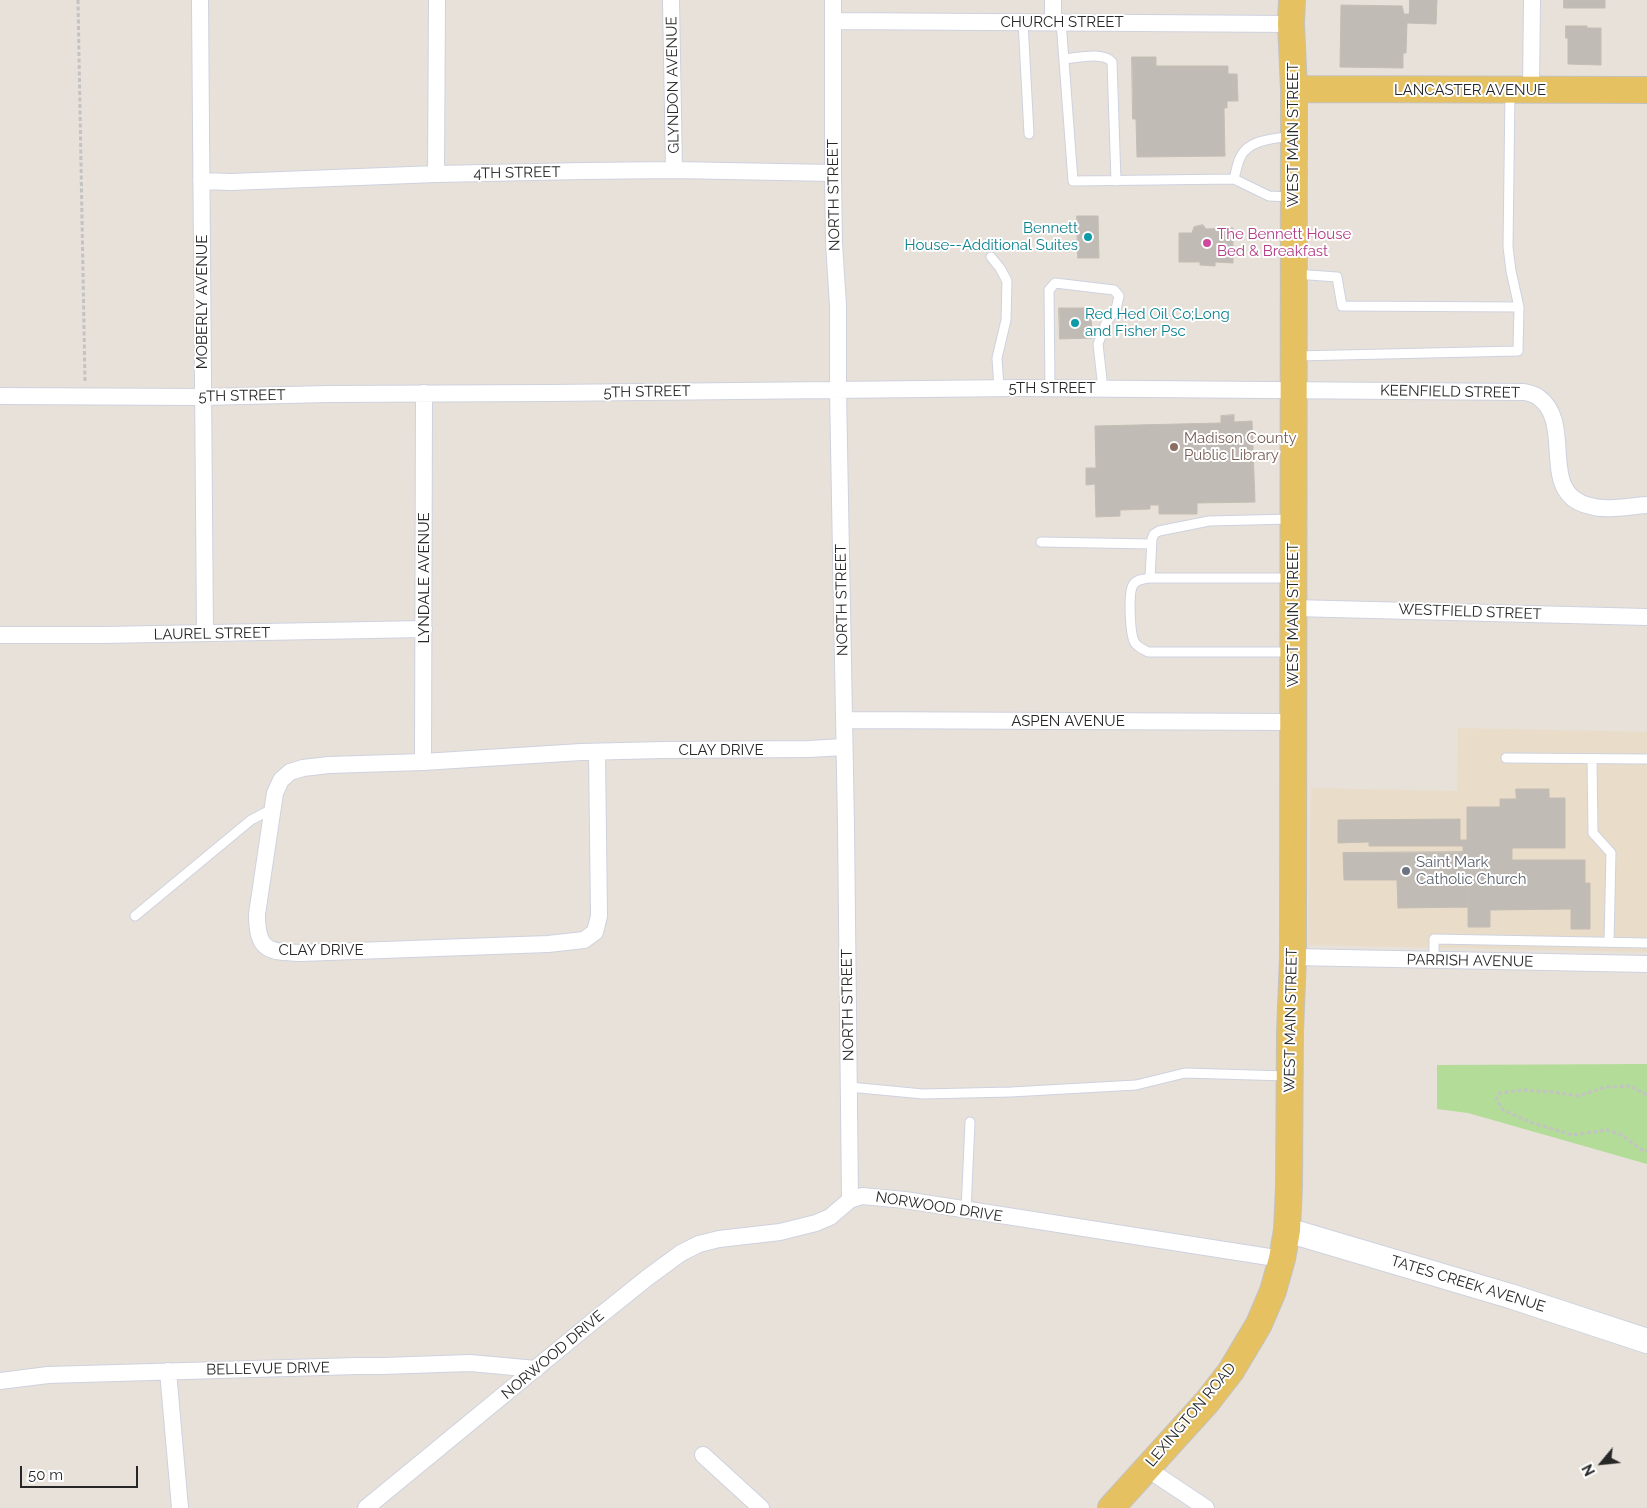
<!DOCTYPE html>
<html>
<head>
<meta charset="utf-8">
<style>
	body { margin:0 }
	#map { position:relative; width:1647px; height:1508px; overflow:hidden; background:#e8e1d9; font-family:Raleway,sans-serif }
	canvas { display:block }
	.north { position:absolute; left:1577px; top:1438px; width:50px; height:50px; -webkit-text-stroke:4px #fff; paint-order:stroke; rotate:242deg; font-size:14px; font-weight:700; line-height:20px; text-align:center; color:#272727 }
	.north::after { content:''; display:block; margin:auto; width:18px; height:22px; background:#272727; clip-path:polygon(50% 0,100% 100%,50% 72%,0 100%) }
	.scale { position:absolute; left:20px; top:1466px; width:118px; height:22px; box-sizing:border-box; border:2px solid #272727; border-top:0; padding-left:6px; font-size:15px; line-height:18px; white-space:nowrap; color:#272727; -webkit-text-stroke:4px #fff; paint-order:stroke }
</style>
</head>
<body>
<div id="map">
<canvas width="1647" height="1508"></canvas>
<div class="north">N</div>
<div class="scale">50 m</div>
</div>
<script>
const ctx = document.querySelector('canvas').getContext('2d');
ctx.lineJoin = 'round';
function paint(path, color) { ctx.fillStyle = color; ctx.fill(path, 'evenodd'); }
function stroke(path, color, width, dash) { ctx.strokeStyle = color; ctx.lineWidth = width; ctx.lineCap = dash ? 'butt' : 'round'; ctx.setLineDash(dash || []); ctx.stroke(path); }
function drawText(font, color, halo, rows, align = 'center') {
  ctx.font = font + ' Raleway,sans-serif'; ctx.lineWidth = 4; ctx.setLineDash([]); ctx.textBaseline = 'middle'; ctx.strokeStyle = halo; ctx.fillStyle = color; for (const [text, x, y, turn = 0] of rows) {
    ctx.save(); ctx.translate(x, y); ctx.rotate((+turn || 0) * Math.PI / 180); ctx.textAlign = isNaN(turn) ? turn : align; if (halo) ctx.strokeText(text, 0, 0); ctx.fillText(text, 0, 0); ctx.restore();
  }
}
paint(new Path2D(`
	M1458 728 1647 732V952L1308 945 1311 788 1457 791Z`), '#e9ddc9');
paint(new Path2D(`
	M1647 1064V1164L1468 1113 1437 1109V1065Z`), '#b2dc98');
const building = new Path2D(`
	M1410 0H1437L1436 24 1407 23 1406 53H1403V68L1340 67 1341 5 1402 6 1404 14H1409Z
	M1564 0H1605V8H1564Z
	M1566 26H1587V28H1601V65L1568 64V38H1566Z
	M1132 57H1156V66H1228V74H1237L1238 101H1227V108H1224L1225 156 1137 157 1136 119H1133Z
	M1077 216H1098L1099 258H1078Z
	M1203 225 1206 229 1233 228V263L1215 262V266L1200 265V262H1179V233H1192L1194 227Z
	M1059 308H1091L1092 338 1060 339Z
	M1234 415V422L1252 421 1255 502 1197 503V514H1159V505H1150V509L1120 510V516L1096 517 1095 484 1086 485V468H1096L1095 426 1221 423V416Z
	M1516 789H1549V798H1565V848H1512V860H1585V883H1590V929H1571V909L1490 910V927H1468V862H1463V846H1369V842L1338 843V820L1460 819V840H1467V807H1500V799H1516Z
	M1463 852V862H1468V907L1398 908 1397 880H1344L1343 853Z`);
paint(building, '#c1bbb6');
stroke(building, '#c3bdb3', 1);
const lane = new Path2D(`
	M1061 21 1073 181 1234 179 1269 196 1291 197
	M1023 22 1029 134
	M1064 59C1077 58 1103 51 1112 62L1116 181
	M1510 91 1508 247 1511 271 1519 307
	M1234 179C1236 172 1237 163 1241 156 1250 139 1274 139 1291 136
	M991 257 1000 268 1007 281 1006 320 997 358 999 388
	M1295 274 1337 277 1342 306 1519 307 1518 351 1296 356
	M1050 388 1049 290 1055 283 1114 290 1119 296 1116 309 1106 323 1098 344 1103 389
	M1041 542 1151 544
	M1150 578 1152 539 1154 534 1159 531 1209 521 1291 519
	M1290 578H1150C1144 579 1137 579 1133 585 1128 593 1130 636 1135 643 1138 647 1144 650 1148 652H1291
	M1506 758 1647 759
	M1592 759 1593 833 1611 853 1609 942
	M135 916 251 820 272 809
	M1434 960V939L1647 943
	M849 1087 923 1094 1011 1092 1136 1085 1185 1073 1287 1076
	M966 1211 970 1122`);
const street = new Path2D(`
	M200 0 205 633
	M671 0 674 170
	M833 0V173L834 243 838 305V391L846 825 850 1200
	M833 21 1291 24
	M1053 21V0
	M1531 90 1532 0
	M436 174 437 0
	M201 181 231 182 436 174 583 171 674 170 833 173
	M0 396 203 397 328 394 550 393 1017 388 1524 392C1529 393 1534 394 1538 397 1576 423 1536 494 1590 506 1607 511 1629 506 1647 505
	M1293 608 1647 617
	M0 635H103L424 629
	M844 720 1292 722
	M597 752 599 916 595 932 584 940 548 944 301 953C268 952 257 951 257 914L275 793 281 780 290 772 303 768 329 765 423 762 581 752 663 750 809 749 844 747
	M423 762 424 393
	M1293 957 1647 964
	M168 1371 180 1508
	M0 1381 48 1375 357 1366H382L470 1363 536 1369
	M703 1455 761 1508
	M1146 1468 1206 1508
	M366 1508 591 1323 647 1278 681 1253 699 1244 719 1239 780 1232 816 1223 830 1217 850 1200 862 1196 905 1200 1282 1259`);
const secondary = new Path2D(`
	M1287 1230 1510 1296 1647 1341`);
const primary = new Path2D(`
	M1294 89 1647 90
	M1111 1508 1207 1402 1231 1371 1259 1324 1273 1291 1282 1259 1287 1230 1289 1186 1290 1032 1293 957 1294 89 1291 24 1292 0`);
stroke(lane, '#ced2df', 11);
stroke(street, '#ced2df', 18);
stroke(secondary, '#ced2df', 26);
stroke(primary, '#c3c3c3', 28);
stroke(new Path2D(`
	M78 0 85 382
	M1647 1095 1630 1086 1606 1087 1578 1096 1554 1092 1522 1090 1500 1093 1496 1099 1503 1110 1530 1122 1572 1135 1607 1130 1622 1135 1640 1149 1647 1151`), '#c3c3c3', 3, [4, 2.5]);
stroke(lane, '#fff', 9);
stroke(street, '#fff', 16);
stroke(secondary, '#fff', 24);
stroke(primary, '#e5c161', 26);
for (const [x, y, r, color] of [
	[1088,237,5,"#0f9aa8"],
	[1207,243,5,"#d1479c"],
	[1075,323,5,"#0f9aa8"],
	[1174,447,5,"#8d6e63"],
	[1406,871,5,"#6b7280"]
]) { const dot = new Path2D(); dot.arc(x, y, r, 0, 2 * Math.PI); ctx.fillStyle = color; ctx.fill(dot); stroke(dot, '#fff', 2); }
drawText('15px', '#272727', '#fff', [
	["CHURCH STREET",1062,22],
	["GLYNDON AVENUE",673,85,-91],
	["LANCASTER AVENUE",1470,90],
	["WEST MAIN STREET",1293,135,-90],
	["4TH STREET",517,173,-1],
	["NORTH STREET",834,195,-91],
	["MOBERLY AVENUE",202,302,-90],
	["5TH STREET",1052,388],
	["5TH STREET",647,392,-1],
	["KEENFIELD STREET",1450,392,1],
	["5TH STREET",242,396,-1],
	["LYNDALE AVENUE",424,578,-90],
	["NORTH STREET",842,600,-91],
	["WESTFIELD STREET",1470,612,2],
	["WEST MAIN STREET",1293,615,-90],
	["LAUREL STREET",212,634,-1],
	["ASPEN AVENUE",1068,721],
	["CLAY DRIVE",721,750],
	["CLAY DRIVE",321,950],
	["PARRISH AVENUE",1470,961,1],
	["NORTH STREET",848,1005,-91],
	["WEST MAIN STREET",1291,1020,-89],
	["NORWOOD DRIVE",939,1207,9],
	["TATES CREEK AVENUE",1468,1284,17],
	["NORWOOD DRIVE",553,1355,-40],
	["BELLEVUE DRIVE",268,1369,-1],
	["LEXINGTON ROAD",1191,1415,-50]
]);
drawText('15px', '#0d838f', '#fff', [
	["Bennett",1078,228],
	["House--Additional Suites",1078,245],
	["Red Hed Oil Co;Long",1085,314,"left"],
	["and Fisher Psc",1085,331,"left"]
], 'right');
drawText('15px', '#b23c85', '#fff', [
	["The Bennett House",1217,234],
	["Bed & Breakfast",1217,251]
], 'left');
drawText('15px', '#785e54', '#fff', [
	["Madison County",1184,438],
	["Public Library",1184,455]
], 'left');
drawText('15px', '#5b616d', '#fff', [
	["Saint Mark",1416,862],
	["Catholic Church",1416,879]
], 'left');
</script>
</body>
</html>
